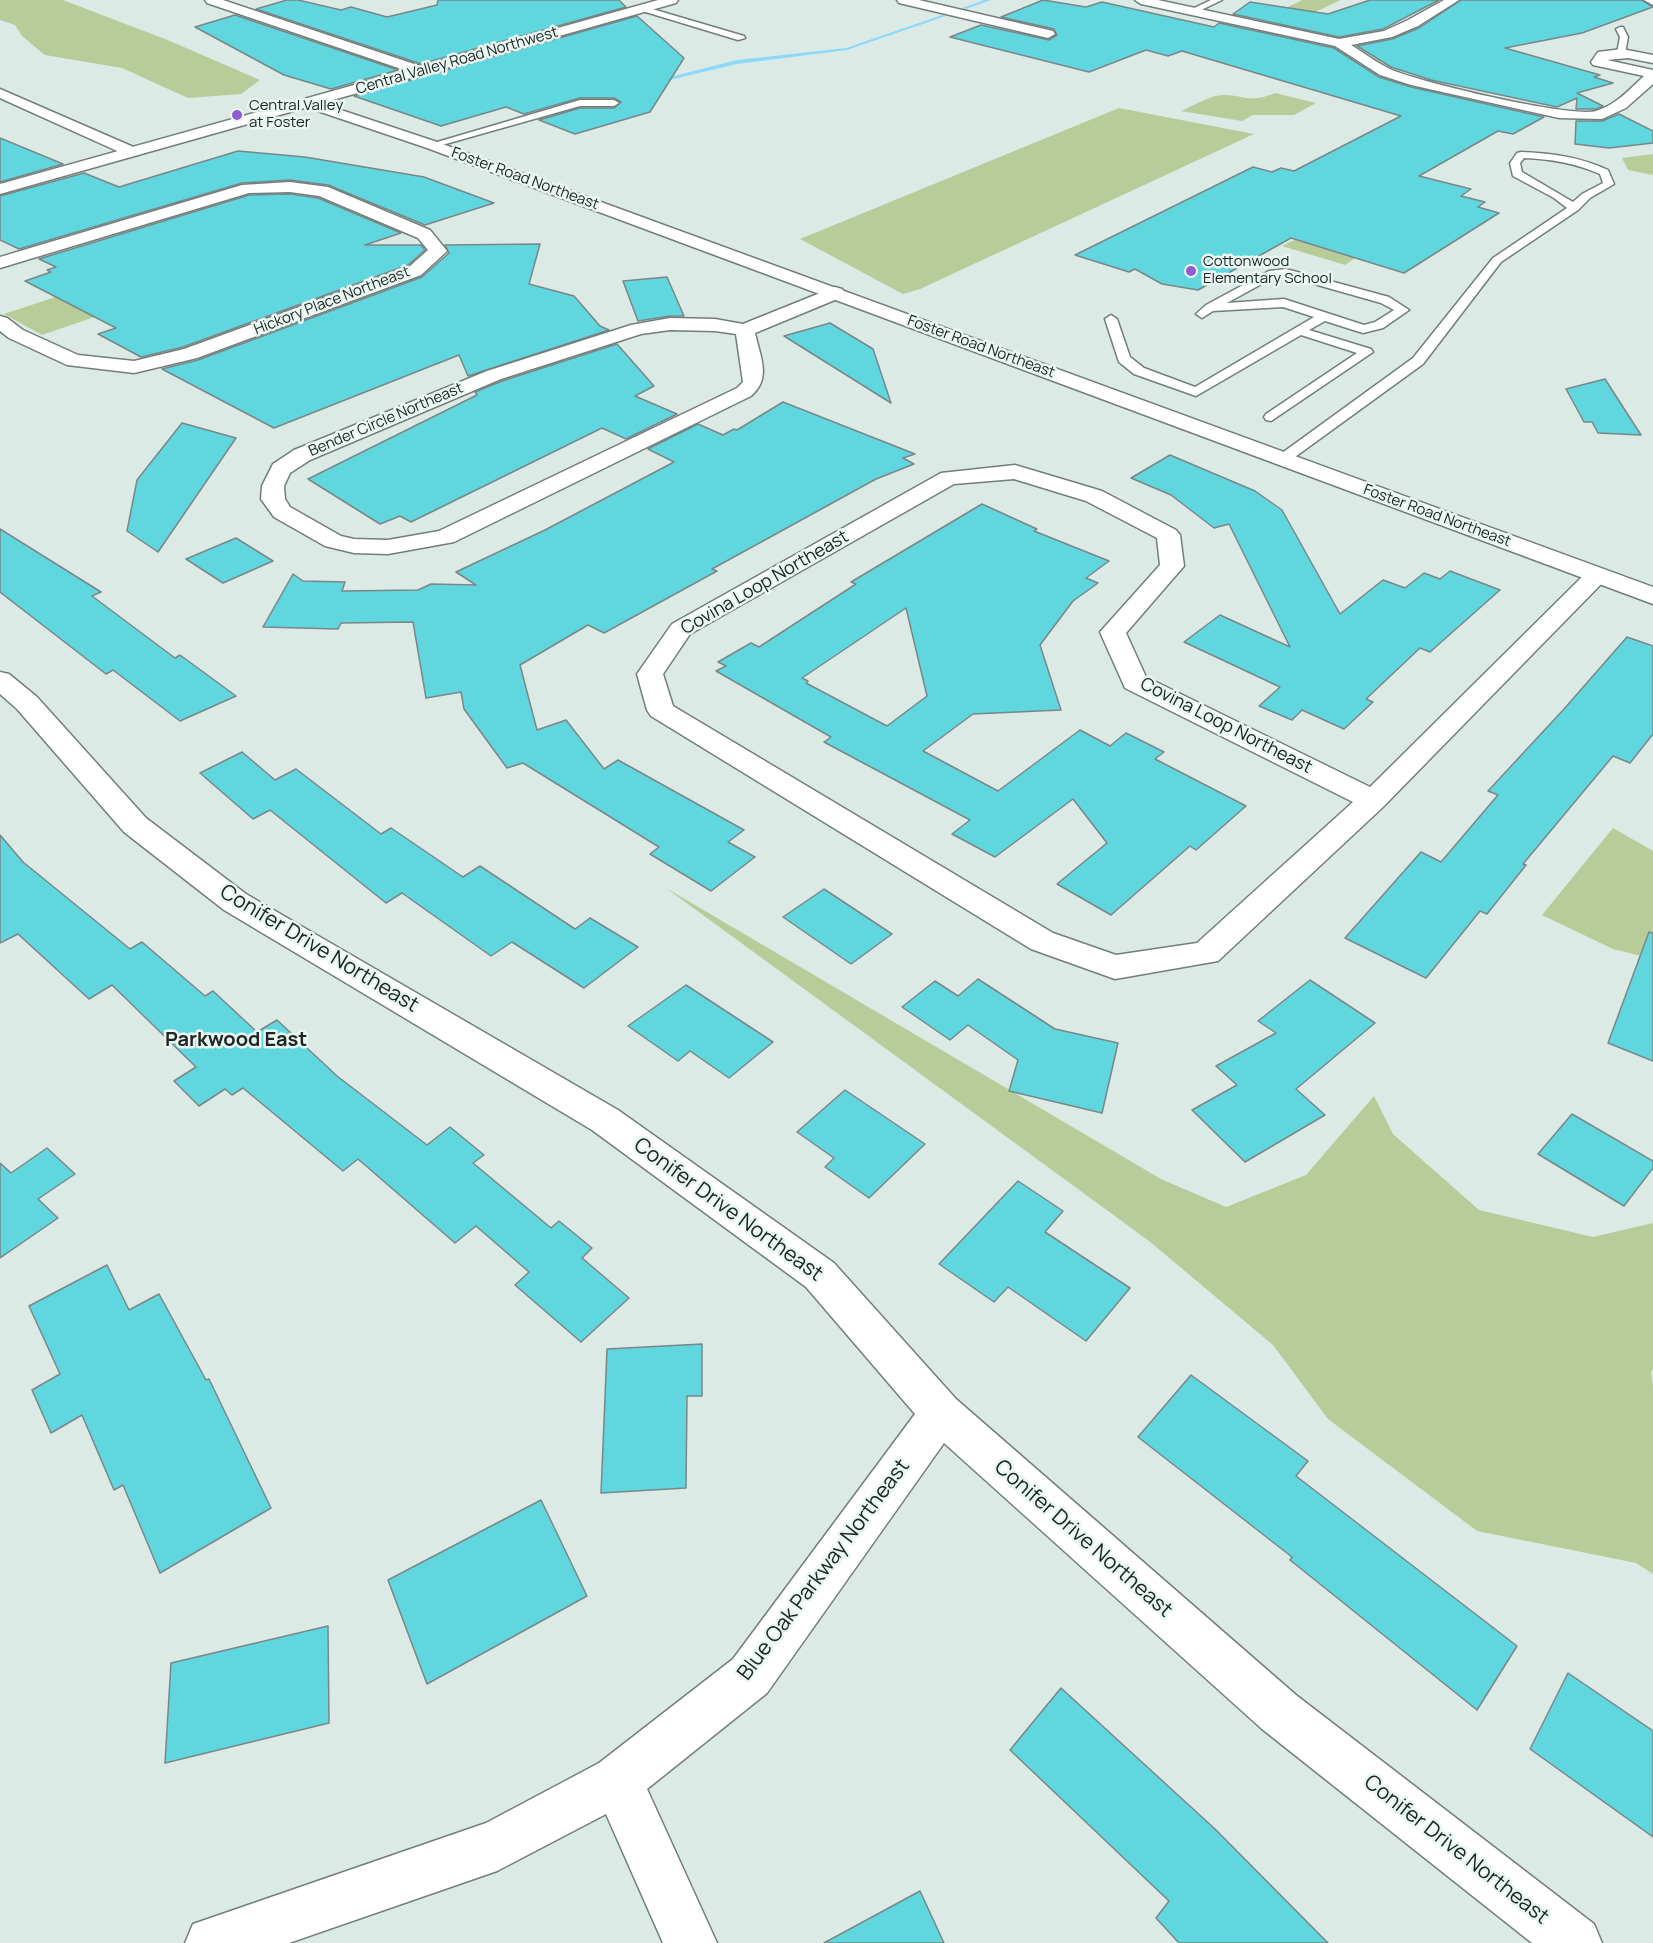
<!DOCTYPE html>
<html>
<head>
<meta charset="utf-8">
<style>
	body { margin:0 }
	canvas { display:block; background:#dceae5 }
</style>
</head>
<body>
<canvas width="1653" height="1943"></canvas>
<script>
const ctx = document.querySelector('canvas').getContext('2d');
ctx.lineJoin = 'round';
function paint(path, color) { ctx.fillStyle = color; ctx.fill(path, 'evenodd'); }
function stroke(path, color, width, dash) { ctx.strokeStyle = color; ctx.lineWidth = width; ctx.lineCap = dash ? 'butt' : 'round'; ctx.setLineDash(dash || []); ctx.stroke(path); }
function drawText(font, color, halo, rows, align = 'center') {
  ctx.font = font + ' Manrope,sans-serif'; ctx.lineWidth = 5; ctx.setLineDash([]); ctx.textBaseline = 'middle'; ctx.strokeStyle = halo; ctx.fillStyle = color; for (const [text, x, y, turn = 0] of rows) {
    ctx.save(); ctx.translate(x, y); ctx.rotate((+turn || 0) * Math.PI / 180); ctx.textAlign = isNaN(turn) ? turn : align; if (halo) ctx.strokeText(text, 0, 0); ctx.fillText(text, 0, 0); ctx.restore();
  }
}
paint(new Path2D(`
	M0 0H63L170 41 260 80 241 94 188 98 122 68 45 55 22 36 15 25 0 20Z
	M1302 0H1341L1289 24 1262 20Z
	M1275 93 1316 103 1294 115H1253L1242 121 1181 111C1193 106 1212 94 1225 95 1248 96 1250 103 1275 93Z
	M1119 108 1254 134 920 289 903 294 800 239Z
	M1653 154V175L1628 170 1622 158Z
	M331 206 371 222 42 335 4 314Z
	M1311 232 1358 256 1345 265 1282 246Z
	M1613 828 1653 851V959L1613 949 1542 915Z
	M666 888 1161 1179 1226 1207 1306 1175 1374 1096 1393 1134 1479 1210 1593 1237 1653 1223V1369L1651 1372 1653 1386V1574L1636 1563 1477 1531 1328 1419 1273 1345 1149 1241Z`), '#b8cc9a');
paint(new Path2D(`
	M984 0H991L966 9 962 8Z
	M942 15 946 16 847 50 737 64 657 83 654 81 737 60 846 48Z`), '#8fd9f8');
const building = new Path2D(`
	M287 0H298L341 10 351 7 387 17 437 5 438 0H619L626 7 421 64 256 9Z
	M1043 0 1086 7 1102 2 1214 27 1219 23 1334 48 1379 77 1411 87 1544 117 1513 134 1498 131 1419 176 1471 189 1461 196 1485 202 1478 207 1499 213 1404 273 1291 238 1198 290 1162 284 1135 269 1129 272 1075 255 1253 167 1272 172 1281 168 1294 171 1401 116 1182 51 1168 56 1146 50 1089 72 950 37 981 25 1049 40 1057 35 1054 29 1001 17Z
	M1370 0H1439L1383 29 1339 37 1233 14 1250 2 1328 14Z
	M1461 0H1642L1653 7 1582 33 1505 48 1600 75 1594 77 1613 83 1577 93 1603 106 1596 109H1576L1577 98 1557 107 1431 80 1391 67 1357 46 1392 39 1419 28Z
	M235 15 398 70 331 89 284 75 195 27Z
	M637 16 684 58 650 112 575 134 539 120 580 108H614L621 102 614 98H580L524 114 506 107 441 126 354 96Z
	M1619 114 1653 131V143L1609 148 1575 144 1576 121H1602Z
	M0 138 63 164 0 182Z
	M238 151 305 157 424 177 494 203 425 225 328 185 290 180 242 183 19 249 0 240V196L84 173 119 187Z
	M290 194 318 198 401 233 365 245H421L425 250 408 265 183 347 141 357 98 334 116 328 25 281 51 272 47 270 56 267 39 259 249 195Z
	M540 244 529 284 574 296 600 326 609 330 468 376 459 355 274 428 162 369 198 360 422 277 449 253 445 245Z
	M667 277 684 316H670L638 321 623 281Z
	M830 323 873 349 891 403 784 336Z
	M617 344 654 386 635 396 677 414 626 439 602 428 411 522 400 516 380 524 308 479 477 395 475 392 502 381Z
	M1605 379 1641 435 1598 433 1592 422H1584L1566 389Z
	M783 402 915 454 903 458 914 464 876 479 712 569 717 571 604 633 588 625 520 665 537 730 566 720 604 769 618 760 744 830 728 842 755 857 711 891 650 854 659 847 523 763 507 768 464 709 461 692 426 698 413 622 341 623 338 629 263 627 293 574 303 581 345 582 342 591 418 590 431 584 476 585 456 572 545 530 674 462 648 449 698 424 723 435 734 429 737 430Z
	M182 423 236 438 158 552 127 531 137 480Z
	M1170 455 1255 491 1282 510 1340 614 1383 580 1405 588 1424 573 1440 579 1450 571 1500 590 1430 652 1420 648 1366 699 1373 702 1344 729 1302 710 1292 720 1259 706 1280 687 1184 642 1220 615 1290 647 1229 524 1214 528 1171 495 1131 478Z
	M982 504 1037 529 1034 531 1109 561 1086 578 1098 583 1073 601 1040 645 1061 710 973 714 923 751 998 791 1080 730 1110 746 1126 733 1164 752 1155 759 1246 806 1196 850 1190 846 1111 915 1057 884 1107 843 1073 799 995 857 952 834 970 820 824 742 831 737 716 671 726 666 718 662 751 643 759 647 856 584 851 582ZM906 608 927 696 887 726 806 683 808 681 802 678Z
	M0 529 101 592 92 596 175 658 180 655 236 696 180 721 113 670 106 674 0 592Z
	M236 538 273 561 223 583 186 559Z
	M1627 637 1653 646V734L1630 763 1613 756 1523 864 1526 865 1487 914 1480 911 1426 978 1345 938 1421 852 1441 862 1498 795 1488 791 1564 709Z
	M242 752 275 780 296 769 381 834 391 828 463 877 480 866 575 929 590 918 638 947 584 988 512 942 491 956 402 893 386 903 270 810 253 819 200 773Z
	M0 835 23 862 130 949 142 942 205 996 213 991 257 1032 277 1020 337 1076 427 1145 450 1127 484 1155 473 1163 551 1228 559 1221 592 1248 582 1258 629 1298 581 1342 515 1285 529 1272 476 1226 455 1243 358 1159 343 1171 243 1088 232 1095 225 1089 199 1106 174 1081 196 1067 112 985 89 999 18 934 0 943Z
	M824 889 892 934 851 964 783 917Z
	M1649 932 1653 933V1061L1608 1043Z
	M978 979 1055 1029 1118 1043 1102 1113 1009 1091 1018 1060 968 1025 950 1040 902 1007 935 981 958 996Z
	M1310 980 1375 1023 1296 1089 1325 1115 1245 1162 1192 1110 1237 1085 1216 1066 1276 1033 1258 1021Z
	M686 985 773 1042 729 1078 690 1051 678 1061 628 1026Z
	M845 1090 925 1144 869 1198 825 1167 834 1158 797 1132Z
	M1572 1114 1653 1161V1168L1624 1206 1538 1154Z
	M47 1148 75 1174 38 1199 58 1218 0 1258V1163L11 1173Z
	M1018 1181 1063 1211 1045 1232 1130 1288 1086 1341 1008 1287 994 1302 939 1264Z
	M107 1265 129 1310 159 1294 206 1380 209 1379 271 1508 160 1573 123 1485 114 1490 82 1415 51 1433 32 1390 60 1374 29 1306Z
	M702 1344V1396H687L686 1488 601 1493 607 1349Z
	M1191 1375 1308 1461 1296 1476 1517 1646 1477 1710 1290 1560 1292 1557 1138 1437Z
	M541 1500 587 1596 427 1684 388 1580Z
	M328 1626 329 1723 165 1763 171 1663Z
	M1568 1673 1653 1731V1837L1530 1749Z
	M1061 1688 1215 1829 1328 1943H1179L1156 1918 1169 1901 1010 1750Z
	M920 1891 944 1943H824Z`);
paint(building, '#60d7df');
stroke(building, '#7a8788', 1.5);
const service = new Path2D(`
	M1211 0H1222L1195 13 1188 11Z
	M642 6 744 36 745 38 738 40 639 10 638 8Z
	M1620 27H1623L1628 37 1625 53 1621 56 1617 53 1620 37 1616 29Z
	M580 100H614L619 103 614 106H580L435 147 427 145Z
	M1521 152C1551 153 1580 157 1608 170L1614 184 1590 198 1578 210 1501 262 1423 364 1288 462H1278L1276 459 1278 456 1413 358 1493 258 1567 208 1554 198 1513 176 1510 163 1517 153ZM1524 158C1550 159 1575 163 1600 174L1603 183 1582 194 1573 202 1522 172 1520 163Z
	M1286 269 1389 297 1409 310 1383 328 1363 333 1325 321 1309 330 1371 349 1373 352 1271 421 1266 420 1264 417 1266 414 1357 353 1301 335 1196 396 1134 374 1119 362 1105 319 1111 315 1117 319 1130 357 1144 368 1195 387 1314 317 1283 307 1213 311 1202 318 1196 314 1206 305 1269 271ZM1276 276H1286L1381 303 1394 310 1375 322 1364 325 1284 299 1227 303Z`);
const minor = new Path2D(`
	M205 0H223L426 68 428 71 426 74H416L207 3Z
	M897 0H919L1053 31 1055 34 1048 38 899 3Z
	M1135 0H1158L1339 39 1384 31 1408 20 1444 0H1459L1418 26 1392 37 1351 45C1364 53 1377 63 1390 69 1418 82 1570 118 1596 111 1616 105 1630 89 1644 76L1593 65 1591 62 1598 52 1622 49 1653 55V63L1628 58 1607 60 1653 70V84L1626 108 1602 119 1559 118 1411 85 1380 75 1335 46 1141 4Z
	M1644 0H1653V5Z
	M0 89 138 149 140 152 138 155H126L0 98Z
	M290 182 328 187 430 230 447 251 421 275 197 358 134 373 67 365 9 338 0 331V316L7 318 23 330 78 355 134 361 184 349 409 267 428 250 418 238 319 196 290 192 249 193 0 268V257L242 185Z
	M835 287 842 289 844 293 842 297 755 333C760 357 772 378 751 396L454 542 388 554 354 553 325 546 274 517 261 499 262 486 273 464 294 450 487 371 631 325 670 318 715 319 743 324ZM670 330 715 331 736 334 743 382 737 388 439 531 388 540 354 539 341 536 290 507 285 499 284 486 290 473 310 460 501 379 641 334Z
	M1015 465 1102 491 1176 530 1180 535 1184 566 1126 633 1146 677 1370 787 1588 571 1597 569 1606 571 1609 576 1383 807 1218 961 1115 979 1031 949 651 716 647 710 637 674 672 624 941 473ZM1014 479 1086 501 1157 538 1160 565 1100 632 1125 688 1353 802 1197 943 1116 955 1053 933 673 706 663 674 690 634 954 484Z
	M0 672 9 674 37 697 146 818 246 894 618 1110 834 1263 956 1399 1296 1695 1594 1924 1602 1943H1532L1262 1729 944 1443 767 1693 647 1789 717 1943H663L606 1814 497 1871 289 1943H185L193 1924 486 1823 599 1763 733 1659 915 1414 806 1287 592 1130 224 910 124 832 17 709 0 694Z`);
const tertiary = new Path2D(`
	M308 99 437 142 1653 587V604L427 148 303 106 301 103Z`);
const secondary = new Path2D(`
	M658 0H678L676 3 0 194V184Z`);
stroke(service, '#727e7b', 3);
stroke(minor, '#727e7b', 3);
stroke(tertiary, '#727e7b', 3);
stroke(secondary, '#727e7b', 3);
paint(service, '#fff');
paint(minor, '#fff');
paint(tertiary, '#fff');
paint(secondary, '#fff');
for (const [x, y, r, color] of [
	[237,115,6,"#905ad2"],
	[1191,271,6,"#905ad2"]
]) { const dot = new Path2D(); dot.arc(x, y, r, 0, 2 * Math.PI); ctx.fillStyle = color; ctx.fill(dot); stroke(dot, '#e9f7f3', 2); }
drawText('15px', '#202523', '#e9f7f3', [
	["Central Valley Road Northwest",457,61,-16],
	["Foster Road Northeast",525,179,20],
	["Hickory Place Northeast",332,301,-21],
	["Foster Road Northeast",981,347,20],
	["Bender Circle Northeast",386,420,-23],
	["Foster Road Northeast",1437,516,20]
]);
drawText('15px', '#202523', '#e9f7f3', [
	["Central Valley",249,106],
	["at Foster",249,123],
	["Cottonwood",1203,262],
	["Elementary School",1203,279]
], 'left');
drawText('18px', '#202523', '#e9f7f3', [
	["Covina Loop Northeast",765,583,-30],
	["Covina Loop Northeast",1226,726,27]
]);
drawText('bold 20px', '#202523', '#e9f7f3', [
	["Parkwood East",236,1040]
]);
drawText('21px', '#202523', '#e9f7f3', [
	["Conifer Drive Northeast",319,949,31],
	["Conifer Drive Northeast",728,1210,36],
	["Conifer Drive Northeast",1083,1539,41],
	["Blue Oak Parkway Northeast",824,1570,-53],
	["Conifer Drive Northeast",1456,1850,38]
]);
</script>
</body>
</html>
